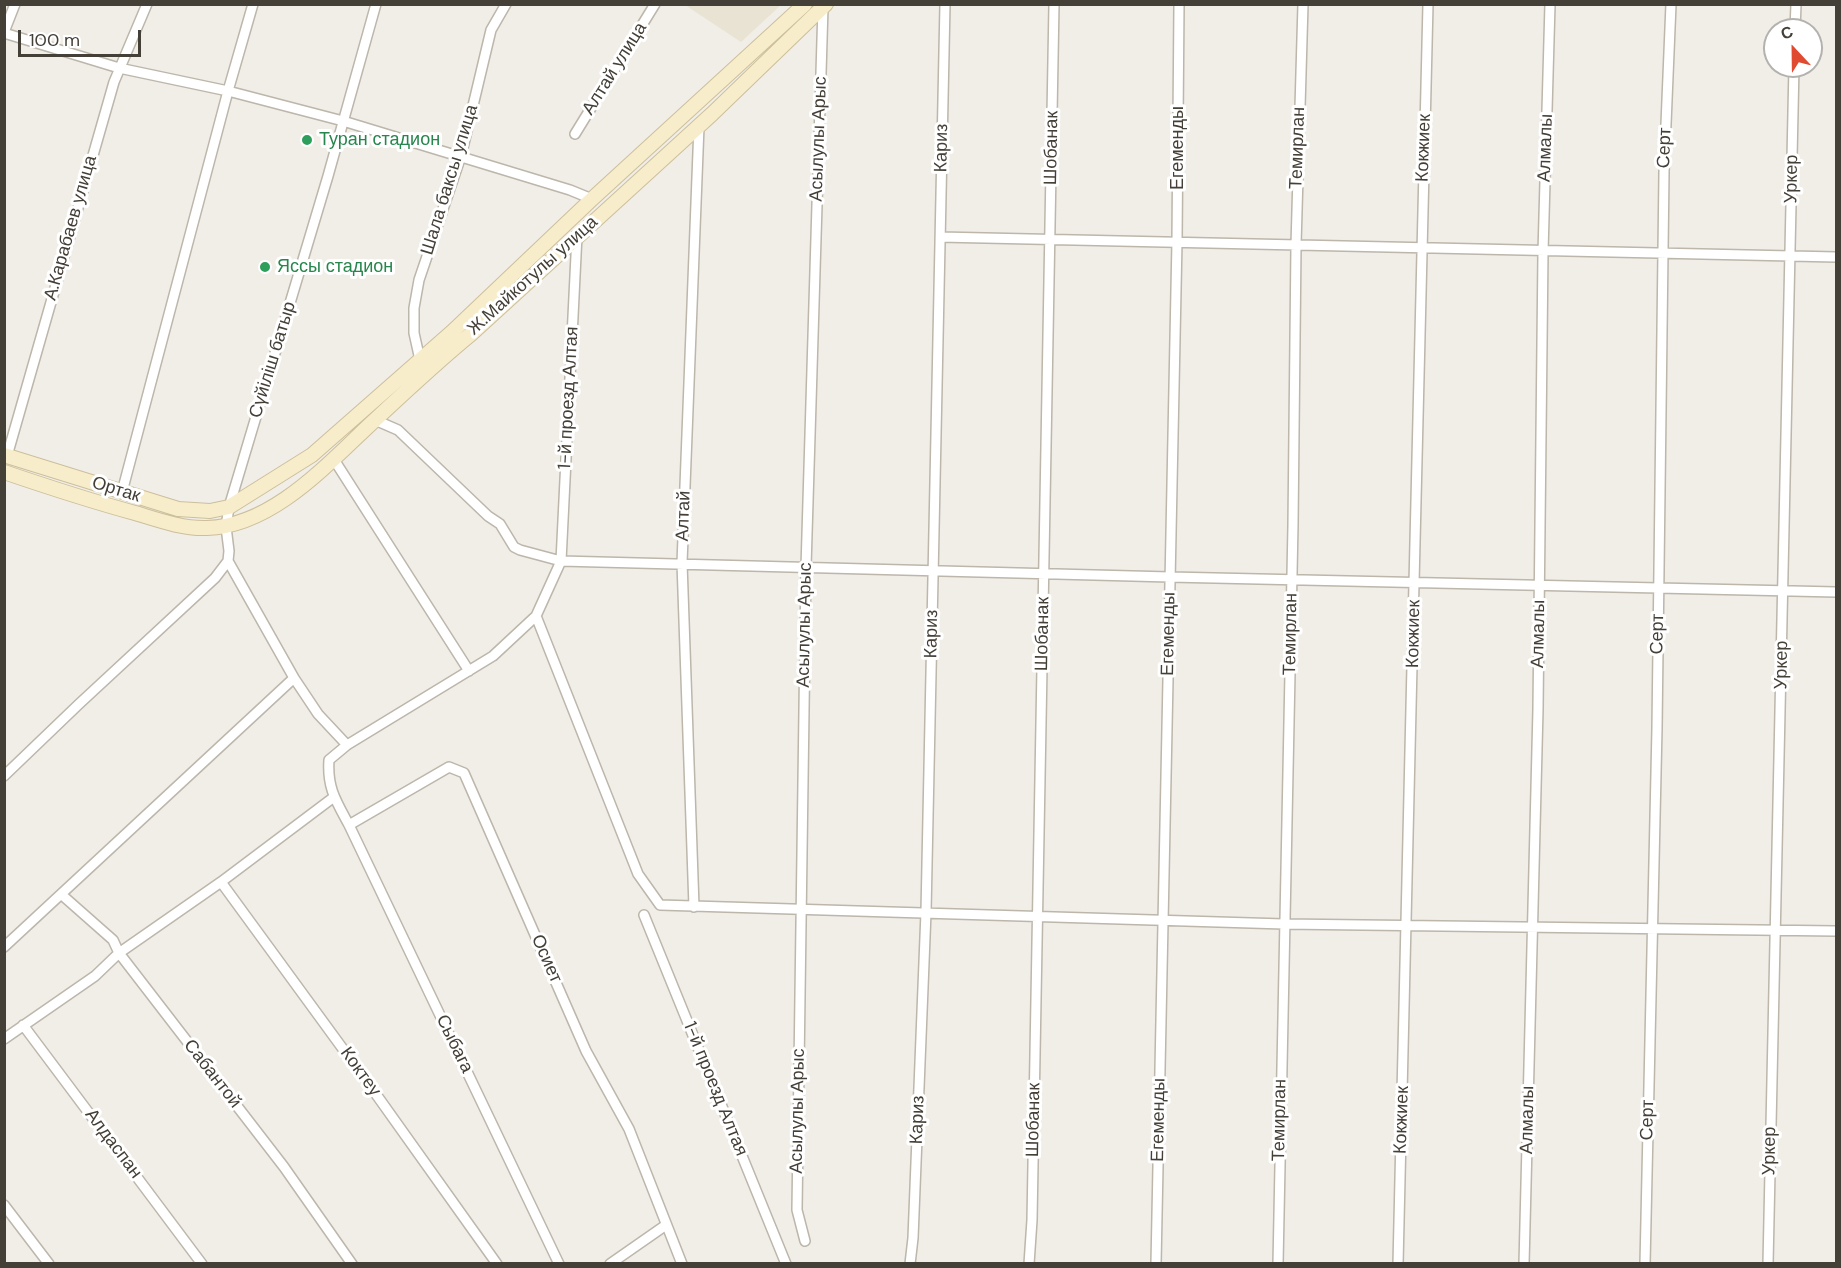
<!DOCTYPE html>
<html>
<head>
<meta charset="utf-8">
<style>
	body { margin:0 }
	#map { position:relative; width:1841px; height:1268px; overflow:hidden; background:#f1eee8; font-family:"DM Sans",sans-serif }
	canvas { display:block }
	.frame { position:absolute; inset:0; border:6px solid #443f37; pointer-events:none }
	.north { position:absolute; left:1763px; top:18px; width:60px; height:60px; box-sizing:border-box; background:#fff; border:2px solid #b4b2af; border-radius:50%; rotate:338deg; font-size:16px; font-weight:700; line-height:24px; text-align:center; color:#443f37 }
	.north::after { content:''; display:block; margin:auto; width:21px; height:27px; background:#df4a31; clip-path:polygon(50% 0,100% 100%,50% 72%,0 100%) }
	.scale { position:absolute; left:18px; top:30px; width:123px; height:27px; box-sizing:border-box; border:3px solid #443f37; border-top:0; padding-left:8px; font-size:18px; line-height:21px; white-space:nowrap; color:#443f37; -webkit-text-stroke:4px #fff; paint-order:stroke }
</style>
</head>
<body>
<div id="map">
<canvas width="1841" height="1268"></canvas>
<div class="frame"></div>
<div class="north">С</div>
<div class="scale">100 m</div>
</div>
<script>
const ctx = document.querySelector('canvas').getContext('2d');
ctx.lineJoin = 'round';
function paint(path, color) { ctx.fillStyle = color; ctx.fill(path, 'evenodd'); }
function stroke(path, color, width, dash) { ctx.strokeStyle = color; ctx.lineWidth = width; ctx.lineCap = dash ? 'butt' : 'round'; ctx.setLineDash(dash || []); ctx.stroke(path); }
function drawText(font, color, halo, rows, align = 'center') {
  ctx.font = font + ' "DM Sans",sans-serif'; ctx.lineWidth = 6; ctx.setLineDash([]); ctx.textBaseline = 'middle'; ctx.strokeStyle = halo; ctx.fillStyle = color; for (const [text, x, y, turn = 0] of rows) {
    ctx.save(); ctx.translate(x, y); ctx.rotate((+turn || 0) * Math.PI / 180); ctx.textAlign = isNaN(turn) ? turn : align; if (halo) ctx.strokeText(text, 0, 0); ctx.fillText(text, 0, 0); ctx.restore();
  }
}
paint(new Path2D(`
	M685 5H781L741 42Z`), '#e9e3d3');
const street = new Path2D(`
	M1795 30 1796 4
	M4 32 15 4
	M4 33 119 68 228 91 343 121 570 190 592 199
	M575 134 655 4
	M940 237 1836 257
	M420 360 414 333V308L419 280 461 156 491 30 506 4
	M375 420 398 430 488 516 500 524 514 547 520 550 561 561 1170 577 1836 592
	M7 456 114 82 147 4
	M333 458 469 671
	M122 492 228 91 253 4
	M536 616 638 874 660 905 1284 924 1836 931
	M294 678 318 714 347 745
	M4 776 79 704 215 578 228 561 229 551 226 527 229 507 328 176 376 4
	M349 825 449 767 464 773 586 1051 629 1129 682 1264
	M221 882 378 1097 497 1264
	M62 895 113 940 119 953 284 1167 352 1264
	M694 907 682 563 699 126
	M644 915 786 1264
	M4 947 294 678 228 561
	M23 1025 202 1264
	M4 1039 95 976 119 953 221 882 334 797
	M4 1205 49 1264
	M805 1241 797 1210 806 567 823 7
	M559 1264 349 825C336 801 327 788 329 760L347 745 493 656 536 616 561 561 577 235
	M610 1264 666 1225
	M910 1264 913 1238 926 912 945 4
	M1029 1264 1032 1220 1054 4
	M1156 1264 1177 241 1179 4
	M1278 1264 1293 525 1296 245 1303 4
	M1398 1264C1410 844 1415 424 1428 4
	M1524 1264 1538 709 1543 252 1550 4
	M1645 1264 1657 728 1664 172 1671 4
	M1768 1264 1794 66`);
const secondary = new Path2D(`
	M4 455 178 509 210 511 229 507 312 455 452 332 592 199 805 4
	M4 472C48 487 91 501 135 513 158 520 183 529 207 528 274 526 329 462 376 419 407 390 438 361 471 334L712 114 826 4`);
stroke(street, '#bcb6ab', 12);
stroke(secondary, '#ccbf9c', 16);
stroke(street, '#fff', 9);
stroke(secondary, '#f8edcb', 14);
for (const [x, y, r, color] of [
	[307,140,6,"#2e9e5b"],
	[265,267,6,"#2e9e5b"]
]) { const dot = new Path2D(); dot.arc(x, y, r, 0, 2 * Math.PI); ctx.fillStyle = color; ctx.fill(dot); stroke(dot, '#fff', 2); }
drawText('18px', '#443f37', '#fff', [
	["Алтай улица",615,69,-58],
	["Асылулы Арыс",819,139,-88],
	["Кариз",942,148,-89],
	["Шобанак",1052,148,-89],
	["Егеменды",1178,148,-90],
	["Темирлан",1298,148,-88],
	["Кокжиек",1424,148,-88],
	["Алмалы",1546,148,-88],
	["Серт",1665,148,-88],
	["Уркер",1792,179,-89],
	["Шала баксы улица",450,180,-73],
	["А.Карабаев улица",71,228,-74],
	["Ж.Майкотулы улица",533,276,-42],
	["Сүйіліш батыр",273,360,-73],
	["1-й проезд Алтая",569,398,-87],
	["Ортак",116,490,17],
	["Алтай",684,516,-88],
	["Асылулы Арыс",805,625,-89],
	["Кариз",932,634,-89],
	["Шобанак",1043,634,-89],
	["Егеменды",1169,634,-89],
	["Темирлан",1291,634,-89],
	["Кокжиек",1414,634,-89],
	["Алмалы",1539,634,-89],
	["Серт",1658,634,-89],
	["Уркер",1782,665,-89],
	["Осиет",546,959,66],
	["Сыбага",454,1044,64],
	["Коктеу",360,1072,54],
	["Сабантой",212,1074,52],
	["1-й проезд Алтая",715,1089,68],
	["Асылулы Арыс",798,1111,-89],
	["Кариз",918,1120,-88],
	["Шобанак",1034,1120,-89],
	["Егеменды",1159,1120,-89],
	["Темирлан",1280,1120,-89],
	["Кокжиек",1402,1120,-88],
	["Алмалы",1528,1120,-89],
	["Серт",1648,1120,-89],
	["Алдаспан",113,1144,53],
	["Уркер",1770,1151,-89]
]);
drawText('18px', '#27864d', '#fff', [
	["Туран стадион",319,140],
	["Яссы стадион",277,267]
], 'left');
</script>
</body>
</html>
